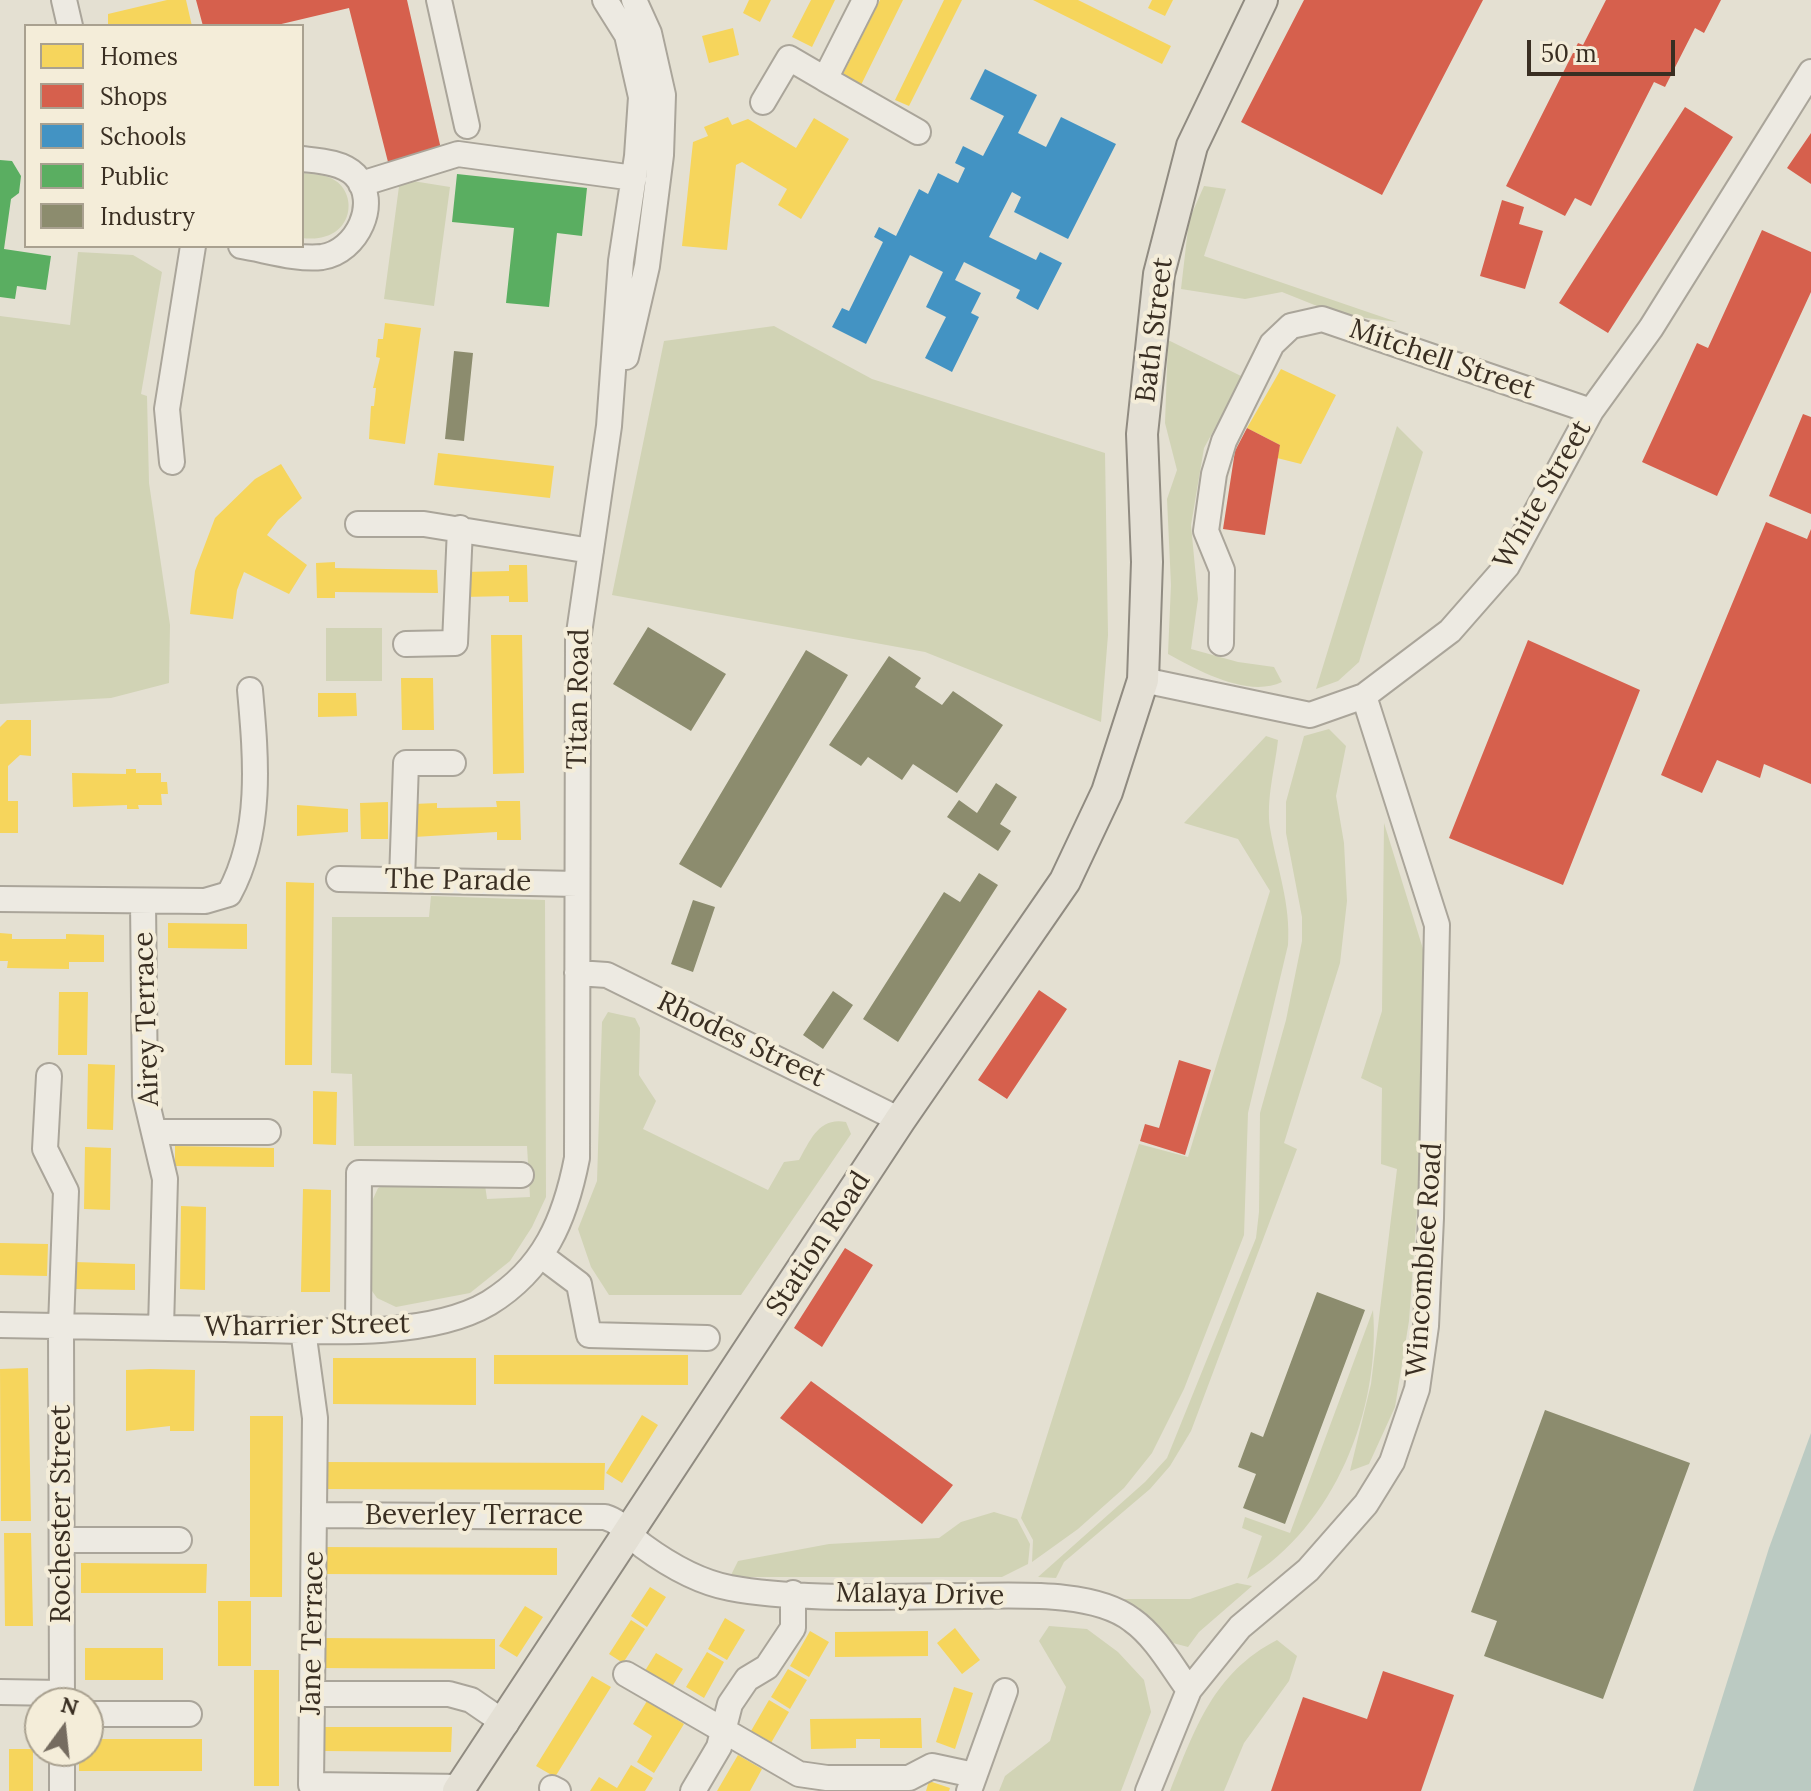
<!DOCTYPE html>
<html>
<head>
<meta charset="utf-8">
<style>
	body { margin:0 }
	#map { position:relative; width:1811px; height:1791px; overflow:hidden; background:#e4e0d2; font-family:Lora,serif }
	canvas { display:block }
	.legend { position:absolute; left:24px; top:24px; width:280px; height:224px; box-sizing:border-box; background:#f4edd9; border:2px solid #a9a190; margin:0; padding:10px 14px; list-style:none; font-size:24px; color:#392e22 }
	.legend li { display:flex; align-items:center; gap:16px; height:40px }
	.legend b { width:40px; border:2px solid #a9a190 }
	.north { position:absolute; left:24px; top:1687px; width:80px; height:80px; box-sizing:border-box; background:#f4edd9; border:2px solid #a9a190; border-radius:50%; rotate:15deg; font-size:22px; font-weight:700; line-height:32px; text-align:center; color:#392e22 }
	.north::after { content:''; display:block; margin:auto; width:28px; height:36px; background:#756c60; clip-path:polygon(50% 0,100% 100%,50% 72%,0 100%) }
	.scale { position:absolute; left:1527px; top:40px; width:148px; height:36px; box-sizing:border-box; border:4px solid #392e22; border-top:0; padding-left:10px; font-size:24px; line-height:28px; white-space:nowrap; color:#392e22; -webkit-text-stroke:6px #f4edd9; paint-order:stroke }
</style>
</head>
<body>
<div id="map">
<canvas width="1811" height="1791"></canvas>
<ul class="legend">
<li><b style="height:22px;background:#f6d55c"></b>Homes</li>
<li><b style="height:22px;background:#d6604d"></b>Shops</li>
<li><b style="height:22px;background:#4393c3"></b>Schools</li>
<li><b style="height:22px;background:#5aae61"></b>Public</li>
<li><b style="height:22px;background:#8c8c6e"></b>Industry</li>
</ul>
<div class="north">N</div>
<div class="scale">50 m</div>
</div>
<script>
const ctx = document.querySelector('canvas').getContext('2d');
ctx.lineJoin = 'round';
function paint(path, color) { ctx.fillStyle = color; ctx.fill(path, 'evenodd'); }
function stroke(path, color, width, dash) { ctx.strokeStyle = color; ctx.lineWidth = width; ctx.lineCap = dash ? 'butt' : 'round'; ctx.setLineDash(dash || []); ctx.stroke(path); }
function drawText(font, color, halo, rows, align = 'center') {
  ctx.font = font + ' Lora,serif'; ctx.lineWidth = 8; ctx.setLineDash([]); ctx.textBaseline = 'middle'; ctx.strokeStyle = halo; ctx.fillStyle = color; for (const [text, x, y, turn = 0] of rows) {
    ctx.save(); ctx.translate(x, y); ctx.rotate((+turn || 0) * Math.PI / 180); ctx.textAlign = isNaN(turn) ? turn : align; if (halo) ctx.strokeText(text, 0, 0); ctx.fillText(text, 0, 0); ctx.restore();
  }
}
paint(new Path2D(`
	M302 173C310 174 320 174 328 177 361 188 356 245 302 238Z
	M400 179 450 187 434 306 384 299Z
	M1204 186 1226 189 1204 256 1397 322 1337 314 1282 292 1245 299 1181 289 1189 220Z
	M78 252 133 255 162 272 141 394 147 396 149 483 170 625 169 683 111 698 0 704V316L70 325Z
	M774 326 872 379 1105 453 1108 635 1101 722 925 652 612 595 664 341Z
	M1168 340 1243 377 1204 448 1191 525 1198 599 1191 649 1238 662 1274 667 1282 682C1248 698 1199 671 1168 654L1171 585 1167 499 1177 470 1165 423Z
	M1397 426 1423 452 1359 662 1338 681 1316 689Z
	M326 628H382V681H326Z
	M1329 729 1346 746 1336 796 1344 843 1347 901 1340 963 1284 1143 1297 1149 1191 1431 1170 1466 1150 1489 1064 1562 1056 1578 1038 1577 1145 1482 1167 1458 1256 1238 1259 1212 1260 1113 1286 1020 1302 941V917L1286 833V802L1304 736Z
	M1266 736 1278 740C1275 768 1266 799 1270 828 1277 868 1291 904 1288 945L1248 1113 1244 1235 1184 1389 1152 1453 1124 1488 1078 1529 1032 1562 1033 1540 1021 1518 1139 1144 1188 1157 1270 891 1238 839 1184 823Z
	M1384 823 1423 949 1427 1072 1409 1321 1395 1407 1369 1464 1350 1471 1371 1384 1397 1169 1381 1164 1382 1088 1361 1078 1382 1011Z
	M431 896 545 900 546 1197 532 1227 510 1261 470 1293 396 1307 377 1298 367 1284 373 1199 378 1188 387 1183 485 1185 487 1199 530 1197 527 1146H354L352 1074 331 1073 332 917H429Z
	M608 1012 635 1018 640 1028 639 1075 656 1101 643 1129 768 1190 784 1162 799 1160C811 1139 819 1117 846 1122L851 1134 741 1295H609L591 1267 578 1229 597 1181 602 1022Z
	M1373 1310C1381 1410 1334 1526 1247 1579L1262 1536 1242 1528 1245 1517 1290 1533Z
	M994 1512 1017 1519 1030 1544 1028 1564 1002 1577H730L738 1561 829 1544 939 1538 961 1522Z
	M1237 1583 1252 1586 1199 1632 1188 1647 1169 1642 1118 1599H1190Z
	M1049 1626 1087 1629 1118 1652 1144 1680 1151 1712 1121 1791H999L1005 1776 1050 1741 1066 1687 1039 1641Z
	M1277 1640 1297 1656 1289 1681 1244 1743 1224 1791H1170C1195 1729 1213 1673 1277 1640Z`), '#d1d3b5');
paint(new Path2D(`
	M1811 1433V1791H1693L1769 1548Z`), '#bbcac2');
paint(new Path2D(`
	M167 0H186L192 26H108V14Z
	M749 0H771L760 22 743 13Z
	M811 0H835L812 47 792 37Z
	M880 0H903L861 85 842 76Z
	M944 0H962L909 106 895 100Z
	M1033 0H1078L1171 46 1162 64Z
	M1152 0H1173L1165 16 1148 8Z
	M733 28 739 55 709 63 702 36Z
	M728 117 732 125 748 119 796 148 814 118 849 139 801 219 778 205 787 189 742 162 736 165 727 250 682 246 693 142 708 136 704 127Z
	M385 323 421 328 405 444 369 439 371 406H374L376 388H373L380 358 376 357 378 339H383Z
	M1281 369 1336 395 1301 464 1277 458 1280 445 1247 428Z
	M438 453 554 466 550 498 434 485Z
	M281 464 302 498 278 520 267 535 307 565 289 594 244 572 237 590 233 619 190 614 195 571 215 518 255 479Z
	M335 562V568L437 570 438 593 335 592V598H317L316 563Z
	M509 565H527L528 602H509V596L463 597V572L509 571Z
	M491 635H522L524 773 493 774Z
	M401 678H433L434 730H402Z
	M318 693H356L357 716 318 717Z
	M7 720H31V756L20 755 8 766V801H18V833H0V727Z
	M126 769H136V773H161V782H167L168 794H161L162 805H138L139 809H127V805L73 807 72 773 126 774Z
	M496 801H520L521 840H497V832L414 837 413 804 437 803V808L497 807Z
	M388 802V839H361L360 803Z
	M297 805 348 809V832L297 836Z
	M286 882 314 883 312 1065H285Z
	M168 923 247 924V949L168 948Z
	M0 933 12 934V939H66V934L104 935V962H69V969L7 968 8 961H0Z
	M59 992H88L87 1055H58Z
	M88 1064 115 1065 113 1130 87 1129Z
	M313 1091 337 1092 336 1145 313 1144Z
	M175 1146 274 1148V1167L175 1166Z
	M85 1147 111 1148 110 1210 84 1209Z
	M303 1189 331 1190 330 1292H301Z
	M181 1206 206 1207 205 1290 180 1289Z
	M0 1243 48 1244 47 1276 0 1275Z
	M75 1262 135 1264V1290L74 1289Z
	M494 1355H688V1385L494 1384Z
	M333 1358H476V1405L333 1404Z
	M28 1368 31 1521H1L0 1369Z
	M150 1369 195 1370 194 1431H170V1426L126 1431V1370Z
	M642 1415 658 1425 622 1483 606 1473Z
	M250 1416H283L282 1597H250Z
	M325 1462 605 1463 604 1490 325 1489Z
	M4 1533H31L33 1626H5Z
	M321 1547 557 1548V1575L321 1574Z
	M81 1563 207 1564 206 1593H81Z
	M650 1587 666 1597 647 1627 631 1616Z
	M218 1601H251V1666H218Z
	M525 1606 543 1617 517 1657 499 1646Z
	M725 1618 745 1630 727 1660 708 1649Z
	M631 1620 645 1629 623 1663 609 1654Z
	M955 1628 980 1660 962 1674 937 1643Z
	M810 1631 829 1642 809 1677 790 1666Z
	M928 1631V1656L835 1657V1632Z
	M318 1638 495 1639V1669L318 1668Z
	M85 1648H163V1680H85Z
	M707 1652 724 1662 704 1698 686 1687Z
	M656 1653 683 1669 670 1690 643 1674Z
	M788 1669 807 1680 790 1709 771 1697Z
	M254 1670H279V1786H254Z
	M592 1676 611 1687 555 1777 536 1766Z
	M954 1687 973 1693 955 1749 936 1742Z
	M769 1700 789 1712 771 1743 751 1731Z
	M647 1701 684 1724 654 1773 637 1762 652 1736 633 1724Z
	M921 1718 922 1748H880V1739H856V1748L811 1749 810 1719Z
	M323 1727H452L451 1752 323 1751Z
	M88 1739H202V1771H79V1751H88Z
	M9 1749H33V1791H9Z
	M738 1755 762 1769 750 1791H717Z
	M631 1765 653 1778 645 1791H590L599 1777 617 1788Z
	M929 1781 950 1788 949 1791H926Z`), '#f6d55c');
paint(new Path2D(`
	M196 0H407L441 149 388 162 349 8 273 26H203Z
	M1304 0H1483L1382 195 1241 122Z
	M1606 0H1721L1704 33 1695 28 1665 87 1654 82 1591 206 1575 198 1565 216 1506 186 1578 43 1583 45Z
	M1685 107 1733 137 1608 333 1559 303Z
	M1811 133V184L1787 168Z
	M1502 200 1524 207 1519 224 1543 231 1525 289 1480 276Z
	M1762 230 1811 252V292L1717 496 1642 462 1697 343 1708 348Z
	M1803 414 1811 417V514L1769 496Z
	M1247 428 1280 445 1265 535 1223 529 1235 451Z
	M1766 522 1807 539 1811 529V784L1764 764 1760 778 1717 760 1702 793 1661 775Z
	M1528 640 1640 690 1563 885 1449 838Z
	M1039 990 1067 1009 1007 1099 978 1080Z
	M1179 1060 1211 1070 1185 1155 1140 1141 1145 1124 1159 1128Z
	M845 1248 873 1265 822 1347 794 1328Z
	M811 1381 953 1485 922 1524 780 1418Z
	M1383 1671 1454 1695 1421 1791H1271L1303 1697 1367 1719Z`), '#d6604d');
paint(new Path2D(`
	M985 69 1037 95 1018 133 1046 147 1061 117 1116 144 1068 239 1014 212 1021 197 1012 192 989 237 1036 260 1040 252 1062 263 1038 310 1016 298 1020 290 964 262 955 280 981 293 971 313 979 317 952 372 925 358 946 317 926 307 943 272 910 255 866 344 832 327 842 308 849 311 883 242 874 237 879 227 896 236 919 189 928 194 938 173 958 183 965 168 955 163 963 146 983 156 1004 116 970 99Z`), '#4393c3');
paint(new Path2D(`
	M0 160 12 161 21 176 19 193 11 199 4 249 51 256 46 290 17 286 15 299 0 297Z
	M457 174 587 188 582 236 557 233 549 307 506 303 514 228 452 222Z`), '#5aae61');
paint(new Path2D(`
	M454 351 473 353 464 441 445 439Z
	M648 627 726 674 691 731 613 684Z
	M806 650 848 675 721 888 679 864Z
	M889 656 921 678 915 687 942 705 953 691 1003 725 957 793 913 764 902 780 868 757 861 766 829 745Z
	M996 783 1017 797 1000 824 1011 831 998 851 947 817 959 800 977 813Z
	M979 873 998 885 898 1042 863 1019 944 892 960 902Z
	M693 900 715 907 693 972 671 964Z
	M833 991 853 1005 823 1049 803 1035Z
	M1317 1292 1365 1310 1285 1524 1243 1508 1256 1474 1238 1467 1251 1432 1263 1437Z
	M1545 1410 1690 1463 1603 1699 1484 1656 1497 1621 1471 1612Z`), '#8c8c6e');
const minor = new Path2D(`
	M64 0 70 26
	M439 0 467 126
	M865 0 825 79 918 132
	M763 102 789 58 825 79
	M361 184 458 154 634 178
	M241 246C266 250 297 260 322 257 357 252 381 202 355 175 342 162 319 161 302 159
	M626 357 647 266 661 155 663 95 649 33 634 0
	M172 462 167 409 193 246
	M358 524H424L591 551
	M1221 643 1222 570 1206 531 1214 474 1224 441 1272 344 1291 326 1322 319 1591 411
	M406 644 455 643 460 528
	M1143 680 1310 715 1364 696 1450 631 1507 566 1591 411 1651 328 1811 72
	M339 879 577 884
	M402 880 406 763H453
	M0 899 205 901 229 894C263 832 256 757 250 690
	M143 901 145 1095 165 1179 161 1328
	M577 973 607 975 900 1120
	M49 1076 45 1149 66 1191 61 1326 62 1703
	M155 1132H268
	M543 1257 579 1284 589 1335 707 1338
	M0 1325C75 1326 150 1327 225 1329 301 1330 423 1342 489 1303 544 1269 565 1220 577 1158L578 640 609 426 621 261 637 156 641 97 627 35 605 0
	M303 1330 315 1418 311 1785 462 1787
	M358 1331 359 1173 521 1175
	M315 1515 605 1517C622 1522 630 1536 643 1546 669 1565 698 1582 730 1588 799 1601 895 1596 966 1596 1014 1596 1093 1590 1132 1620 1156 1637 1172 1667 1189 1690
	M62 1540H179
	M626 1674 799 1774 827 1778H909L932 1766 974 1775
	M0 1692 62 1693
	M312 1694H449L471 1700 506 1724
	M88 1714H189
	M62 1751V1791
	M552 1788 558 1791
	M693 1791 719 1747 730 1704 747 1679 767 1667 793 1628V1593
	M969 1791 1005 1691
	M1148 1791 1189 1690 1240 1627 1308 1570 1366 1504 1392 1462 1417 1389 1426 1326 1431 1218 1437 925 1364 696`);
const major = new Path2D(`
	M458 1791 900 1120 1065 881 1107 792 1143 680 1147 562 1142 434 1159 274 1192 146 1262 0`);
stroke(minor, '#aaa59a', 28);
stroke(major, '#908b81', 34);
stroke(minor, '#edeae2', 24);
stroke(major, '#e4e0d5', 30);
drawText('28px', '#392e22', '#f4edd9', [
	["Bath Street",1155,330,-83],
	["Mitchell Street",1442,360,19],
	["White Street",1543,495,-60],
	["Titan Road",579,699,-89],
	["The Parade",458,881,1],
	["Airey Terrace",147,1019,-92],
	["Rhodes Street",741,1040,26],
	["Station Road",819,1244,-57],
	["Wincomblee Road",1425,1260,-86],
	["Wharrier Street",307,1326,-1],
	["Rochester Street",62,1514,-90],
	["Beverley Terrace",474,1516],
	["Malaya Drive",920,1595,1],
	["Jane Terrace",313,1633,-89]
]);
</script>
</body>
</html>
